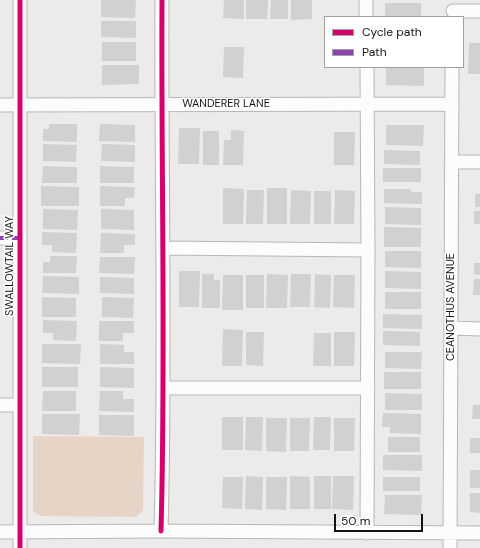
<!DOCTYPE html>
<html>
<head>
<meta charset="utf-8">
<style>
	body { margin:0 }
	#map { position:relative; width:480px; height:548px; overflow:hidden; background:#edeaea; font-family:"DM Sans",sans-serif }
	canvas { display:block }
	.legend { position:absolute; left:324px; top:16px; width:140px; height:52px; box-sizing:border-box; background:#fff; border:1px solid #a1a1a1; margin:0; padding:5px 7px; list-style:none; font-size:12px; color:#151313 }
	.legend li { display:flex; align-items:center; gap:8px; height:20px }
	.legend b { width:20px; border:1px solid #a1a1a1 }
	.scale { position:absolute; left:334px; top:514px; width:89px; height:18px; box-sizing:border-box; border:2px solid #151313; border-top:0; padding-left:5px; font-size:12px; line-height:14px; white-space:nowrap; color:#151313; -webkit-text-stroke:3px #fff; paint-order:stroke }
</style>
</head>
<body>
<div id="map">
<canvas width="480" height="548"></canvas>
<ul class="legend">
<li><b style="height:5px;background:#d6006c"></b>Cycle path</li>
<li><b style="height:5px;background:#8e44ad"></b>Path</li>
</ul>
<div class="scale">50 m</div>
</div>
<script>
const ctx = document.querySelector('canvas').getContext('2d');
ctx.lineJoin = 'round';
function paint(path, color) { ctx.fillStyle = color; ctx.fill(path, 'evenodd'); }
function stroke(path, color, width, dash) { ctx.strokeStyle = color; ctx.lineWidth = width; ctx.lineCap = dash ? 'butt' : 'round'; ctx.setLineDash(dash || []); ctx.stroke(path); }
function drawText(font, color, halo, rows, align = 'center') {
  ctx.font = font + ' "DM Sans",sans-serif'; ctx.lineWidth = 3; ctx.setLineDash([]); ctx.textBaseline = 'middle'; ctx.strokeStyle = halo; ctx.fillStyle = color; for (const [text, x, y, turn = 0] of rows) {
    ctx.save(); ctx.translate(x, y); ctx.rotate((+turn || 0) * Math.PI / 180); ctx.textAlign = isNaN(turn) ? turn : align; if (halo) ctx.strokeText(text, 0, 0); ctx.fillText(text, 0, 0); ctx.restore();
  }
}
paint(new Path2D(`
	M33 436 144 437 143 510 136 517 41 516 36 514 33 510Z`), '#e6d5c6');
paint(new Path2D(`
	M101 0H136L135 18 101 17Z
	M224 0H244V19L223 18Z
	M246 0H268L267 19H246Z
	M271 0H288V19H270Z
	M291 0H312V19L291 20Z
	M385 3H421V17H385Z
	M101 21H136V38L101 37Z
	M102 42H136V61H102Z
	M469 43H480V74H468Z
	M224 47H244L243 78 223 77Z
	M102 65H139V84L102 85Z
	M386 67H424V86L386 85Z
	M49 124H77V142L43 141V129H49Z
	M100 124 135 125V142L99 141Z
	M386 125H424L423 146 386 145Z
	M179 128H200L199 164H178Z
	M231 130 244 131 243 165H223L224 140H231Z
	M203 131H219V165H203Z
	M334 132H355L354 165H334Z
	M43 144 77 145 76 162 43 161Z
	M102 144 135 145V162L101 161Z
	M384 150 420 151V165L384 164Z
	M43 166 77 167V183H42Z
	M100 166 134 167V183H100Z
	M383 168H421V182H383Z
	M41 186 79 187V206H41Z
	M100 186 135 187 134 198H125V206H100Z
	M223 188 244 189 243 224H223Z
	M267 188H287V224H267Z
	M384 189H411V192H422V204L384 203Z
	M247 190H264L263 224H246Z
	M291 190 311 191 310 224H290Z
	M335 190 355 191 354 224H334Z
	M314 191H331V224H314Z
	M475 194H480V207H475Z
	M385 207 421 208V225L385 224Z
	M43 209 78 210 77 230 43 229Z
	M101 209 134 210V230L101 229Z
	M474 211H480V224H474Z
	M384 227 421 228V247H384Z
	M42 232 77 233 76 253 52 252V245H42Z
	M101 233 135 234V245H124V253H100Z
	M385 251H421V268L385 267Z
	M50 256H77L76 273H43V262H50Z
	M100 257H135L134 274 99 273Z
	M474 263H480V275L474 274Z
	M179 271H200L199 307H179Z
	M385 271 421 272V289L385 288Z
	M202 274H214V280H220V308H202Z
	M267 274 288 275 287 308H266Z
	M291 274H311L310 307H290Z
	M315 274 331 275 330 308 314 307Z
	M223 275H243V310H222Z
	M246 275H264V308H246Z
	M334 275H355L354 308 333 307Z
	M43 276 79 277V294L42 293Z
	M100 277 134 278V294L100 293Z
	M474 279H480V295H473Z
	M385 292H421V309H385Z
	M42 297 76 298V317H42Z
	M102 297 134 298 133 318 102 317Z
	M383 314 422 315V329L383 328Z
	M43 320 77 321 76 341 53 340V333H43Z
	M99 321H134V333H123V341H99Z
	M223 329 243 330 242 366H222Z
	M383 331 420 332V346L383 345Z
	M246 332H264L263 366 246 365Z
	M334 332H355L354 366H334Z
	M314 333H331V366H313Z
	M42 344H81L80 364 42 363Z
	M100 344 124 345V352H134V364H100Z
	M385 352H422L421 369 385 368Z
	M42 367H78V387H42Z
	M100 367 134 368V388L100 387Z
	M384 372H421V389H384Z
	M43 391H76V411H42Z
	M100 391H123V399H134V412L99 411Z
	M385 393 422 394V410H385Z
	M473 405H480V419H472Z
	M383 413 421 414V434L390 433V427H382Z
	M42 414H80L79 435 42 434Z
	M99 415H134V436L99 435Z
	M222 417H243V450H222Z
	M246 417H263L262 451 245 450Z
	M314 417H331L330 450H313Z
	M266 418H287L286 452 266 451Z
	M290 418H310L309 451H290Z
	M334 418H355L354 451H334Z
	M388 437H420V452H388Z
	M470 438H480V453H470Z
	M383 455H422V471L383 470Z
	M470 470H480V488H470Z
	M246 476 263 477 262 510 245 509Z
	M290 476 310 477V509H290Z
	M314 476H331V509H314Z
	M333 476H354L353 510 332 509Z
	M223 477H243L242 509 222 508Z
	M266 477H287L286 510 266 509Z
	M383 477H420V491H383Z
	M470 493H480V513L470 512Z
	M385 495H422L421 515 384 514Z`), '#d2d0d0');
const street = new Path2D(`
	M20 0V548
	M366 0V17
	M453 11H480
	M367 67 368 250 367 533
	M0 105 452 104
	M452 162H480
	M0 238H20
	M163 248 368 250
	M451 328 480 329
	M164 388H368
	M0 405H20
	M161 531C166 354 161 177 162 0
	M0 532 161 531 480 533
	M450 548 452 67`);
stroke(street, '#b8b6b6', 15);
stroke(street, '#fcfcfc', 13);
stroke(new Path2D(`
	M0 238H20`), '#8e44ad', 4, [8, 4]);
stroke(new Path2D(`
	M20 0V548
	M161 531C166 354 161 177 162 0`), '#d6006c', 5);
drawText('11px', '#151313', '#fff', [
	["WANDERER LANE",226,104],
	["SWALLOWTAIL WAY",10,266,-90],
	["CEANOTHUS AVENUE",451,307,-90]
]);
</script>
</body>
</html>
